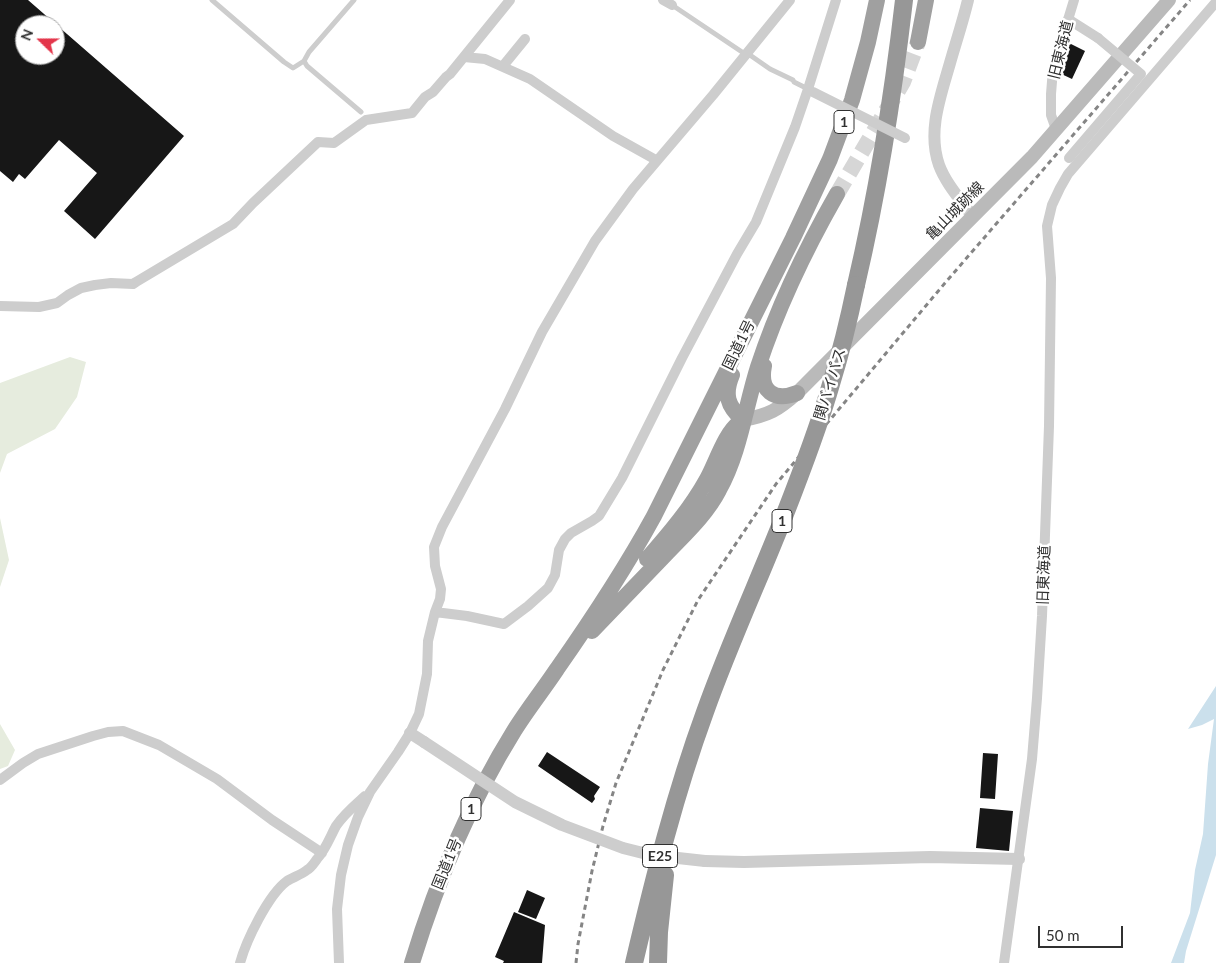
<!DOCTYPE html>
<html>
<head>
<meta charset="utf-8">
<style>
	body { margin:0 }
	#map { position:relative; width:1216px; height:963px; overflow:hidden; background:#fff; font-family:Lato,sans-serif }
	canvas { display:block }
	.north { position:absolute; left:15px; top:15px; width:50px; height:50px; box-sizing:border-box; background:#fff; border:1px solid #acacac; border-radius:50%; rotate:292deg; font-size:14px; font-weight:700; line-height:20px; text-align:center; color:#303030 }
	.north::after { content:''; display:block; margin:auto; width:18px; height:22px; background:#e3364b; clip-path:polygon(50% 0,100% 100%,50% 72%,0 100%) }
	.scale { position:absolute; left:1038px; top:926px; width:85px; height:22px; box-sizing:border-box; border:2px solid #303030; border-top:0; padding-left:6px; font-size:15px; line-height:18px; white-space:nowrap; color:#303030; -webkit-text-stroke:4px #fff; paint-order:stroke }
</style>
</head>
<body>
<div id="map">
<canvas width="1216" height="963"></canvas>
<div class="north">N</div>
<div class="scale">50 m</div>
</div>
<script>
const ctx = document.querySelector('canvas').getContext('2d');
ctx.lineJoin = 'round';
function paint(path, color) { ctx.fillStyle = color; ctx.fill(path, 'evenodd'); }
function stroke(path, color, width, dash) { ctx.strokeStyle = color; ctx.lineWidth = width; ctx.lineCap = dash ? 'butt' : 'round'; ctx.setLineDash(dash || []); ctx.stroke(path); }
function drawText(font, color, halo, rows, align = 'center') {
  ctx.font = font + ' Lato,"Noto Sans JP",sans-serif'; ctx.lineWidth = 5; ctx.setLineDash([]); ctx.textBaseline = 'middle'; ctx.strokeStyle = halo; ctx.fillStyle = color; for (const [text, x, y, turn = 0] of rows) {
    ctx.save(); ctx.translate(x, y); ctx.rotate((+turn || 0) * Math.PI / 180); ctx.textAlign = isNaN(turn) ? turn : align; if (halo) ctx.strokeText(text, 0, 0); ctx.fillText(text, 0, 0); ctx.restore();
  }
}
paint(new Path2D(`
	M70 357 86 362 77 397 55 429 7 454 0 473V383Z
	M0 518 9 560 0 587Z
	M0 724 15 750 8 766 0 769Z`), '#e6ecde');
paint(new Path2D(`
	M1216 686V855L1186 951 1184 963H1171L1190 913 1195 870 1203 834 1208 764 1214 719 1202 725 1188 729Z`), '#cbe0ec');
paint(new Path2D(`
	M0 0H28L184 136 95 239 64 211 97 173 59 140 25 179 19 174 13 182 0 171ZM25 25H55V55H25Z
	M1069 43 1085 51 1072 79 1055 71Z
	M547 752 600 787 594 796 595 799 592 803 538 766Z
	M983 753 998 754 995 799 980 798Z
	M980 808 1013 811 1009 851 976 848Z
	M527 890 545 898 536 919 518 912Z
	M514 912 545 925 542 963H503L504 961 495 957Z`), '#171717');
stroke(new Path2D(`
	M837 194 903 82 918 42`), '#d6d6d6', 16, [16, 8]);
stroke(new Path2D(`
	M212 0 284 62 293 68 304 61 307 66 361 112
	M672 5 745 54
	M747 53 770 69 793 80 794 82 808 89
	M304 61 309 52 354 0`), '#cdcdcd', 5);
stroke(new Path2D(`
	M663 0 672 5
	M1068 19 1098 38
	M464 57 485 59 530 79 613 136 656 160
	M503 66 525 39
	M1056 129 1051 115V94L1053 69 1074 0
	M0 306 39 307 57 303 68 295 81 288 95 285 111 283 133 284 136 282 233 224 253 203 318 142 334 143 366 120 412 113 425 97 433 92 446 77 450 74 510 0
	M435 612 467 616 504 624 528 606 548 588 555 575 559 550 565 539 571 533 592 521 599 516 622 478 682 358 737 254 756 222 795 127 808 89 836 0
	M0 780 23 763 38 754 93 736 108 732 123 731 159 745 217 779 272 820 322 853
	M240 963C246 941 268 895 287 881 293 877 301 875 307 870 311 868 314 863 317 859 326 849 330 837 336 826 344 814 355 805 365 796
	M339 963 337 909 341 875 348 845 358 817 370 792 398 752 410 733 419 714 427 674 428 641 435 612 440 599 441 589 435 566 434 547 442 527 505 409 542 332 595 241 633 189 713 95 790 0
	M1004 963 1032 759 1037 698 1042 616 1049 426 1051 278 1047 226 1052 205 1060 188 1068 174 1216 2`), '#cdcdcd', 10);
stroke(new Path2D(`
	M968 0C963 21 956 42 950 63 941 95 927 131 939 165 946 184 961 200 973 217
	M410 733 424 742
	M705 861 744 862 930 857 1019 859`), '#cdcdcd', 12);
stroke(new Path2D(`
	M743 420C769 415 778 410 797 393L1032 157 1169 0`), '#bababa', 14);
stroke(new Path2D(`
	M918 42 926 0
	M764 366C759 391 774 402 797 393
	M732 375C724 394 727 406 743 420
	M647 559C669 534 691 508 707 479 716 463 725 433 739 423
	M592 631C617 605 641 580 666 554 685 534 706 515 719 490 740 452 745 408 758 367 778 306 805 250 837 194
	M412 963C437 881 468 805 514 731 527 710 543 690 557 669 592 619 625 569 654 516L793 238 830 159 852 100 868 42 877 0`), '#a0a0a0', 16);
stroke(new Path2D(`
	M856 285C878 191 893 96 904 0`), '#979797', 18);
stroke(new Path2D(`
	M576 963 578 944 592 871 603 826 616 783 663 670 698 600 776 484 945 283 1190 0`), '#858585', 3, [5, 4]);
stroke(new Path2D(`
	M813 92 905 138
	M1069 158 1141 74 1098 38`), '#cdcdcd', 10);
stroke(new Path2D(`
	M424 742 515 802 562 825 623 848 651 855 705 861`), '#cdcdcd', 12);
stroke(new Path2D(`
	M634 963C654 878 675 794 705 712 732 636 767 563 795 488 808 454 821 419 831 384 841 352 849 319 856 285
	M658 963 659 932 665 875`), '#979797', 18);
for (const [x, y, w] of [
	[844,122,20],
	[782,521,20],
	[471,809,20],
	[660,856,35]
]) { const box = new Path2D(); box.roundRect(x - w / 2, y - 11.5, w, 23, 4); ctx.fillStyle = '#fff'; ctx.fill(box); stroke(box, '#303030', 1); }
drawText('bold 14px', '#303030', null, [
	["1",844,122],
	["1",782,521],
	["1",471,809],
	["E25",660,856]
]);
drawText('15px', '#303030', '#fff', [
	["旧東海道",1061,50,-76],
	["亀山城跡線",955,211,-45],
	["国道1号",739,345,-64],
	["関バイパス",830,384,-73],
	["旧東海道",1044,575,-88],
	["国道1号",447,864,-68]
]);
</script>
</body>
</html>
